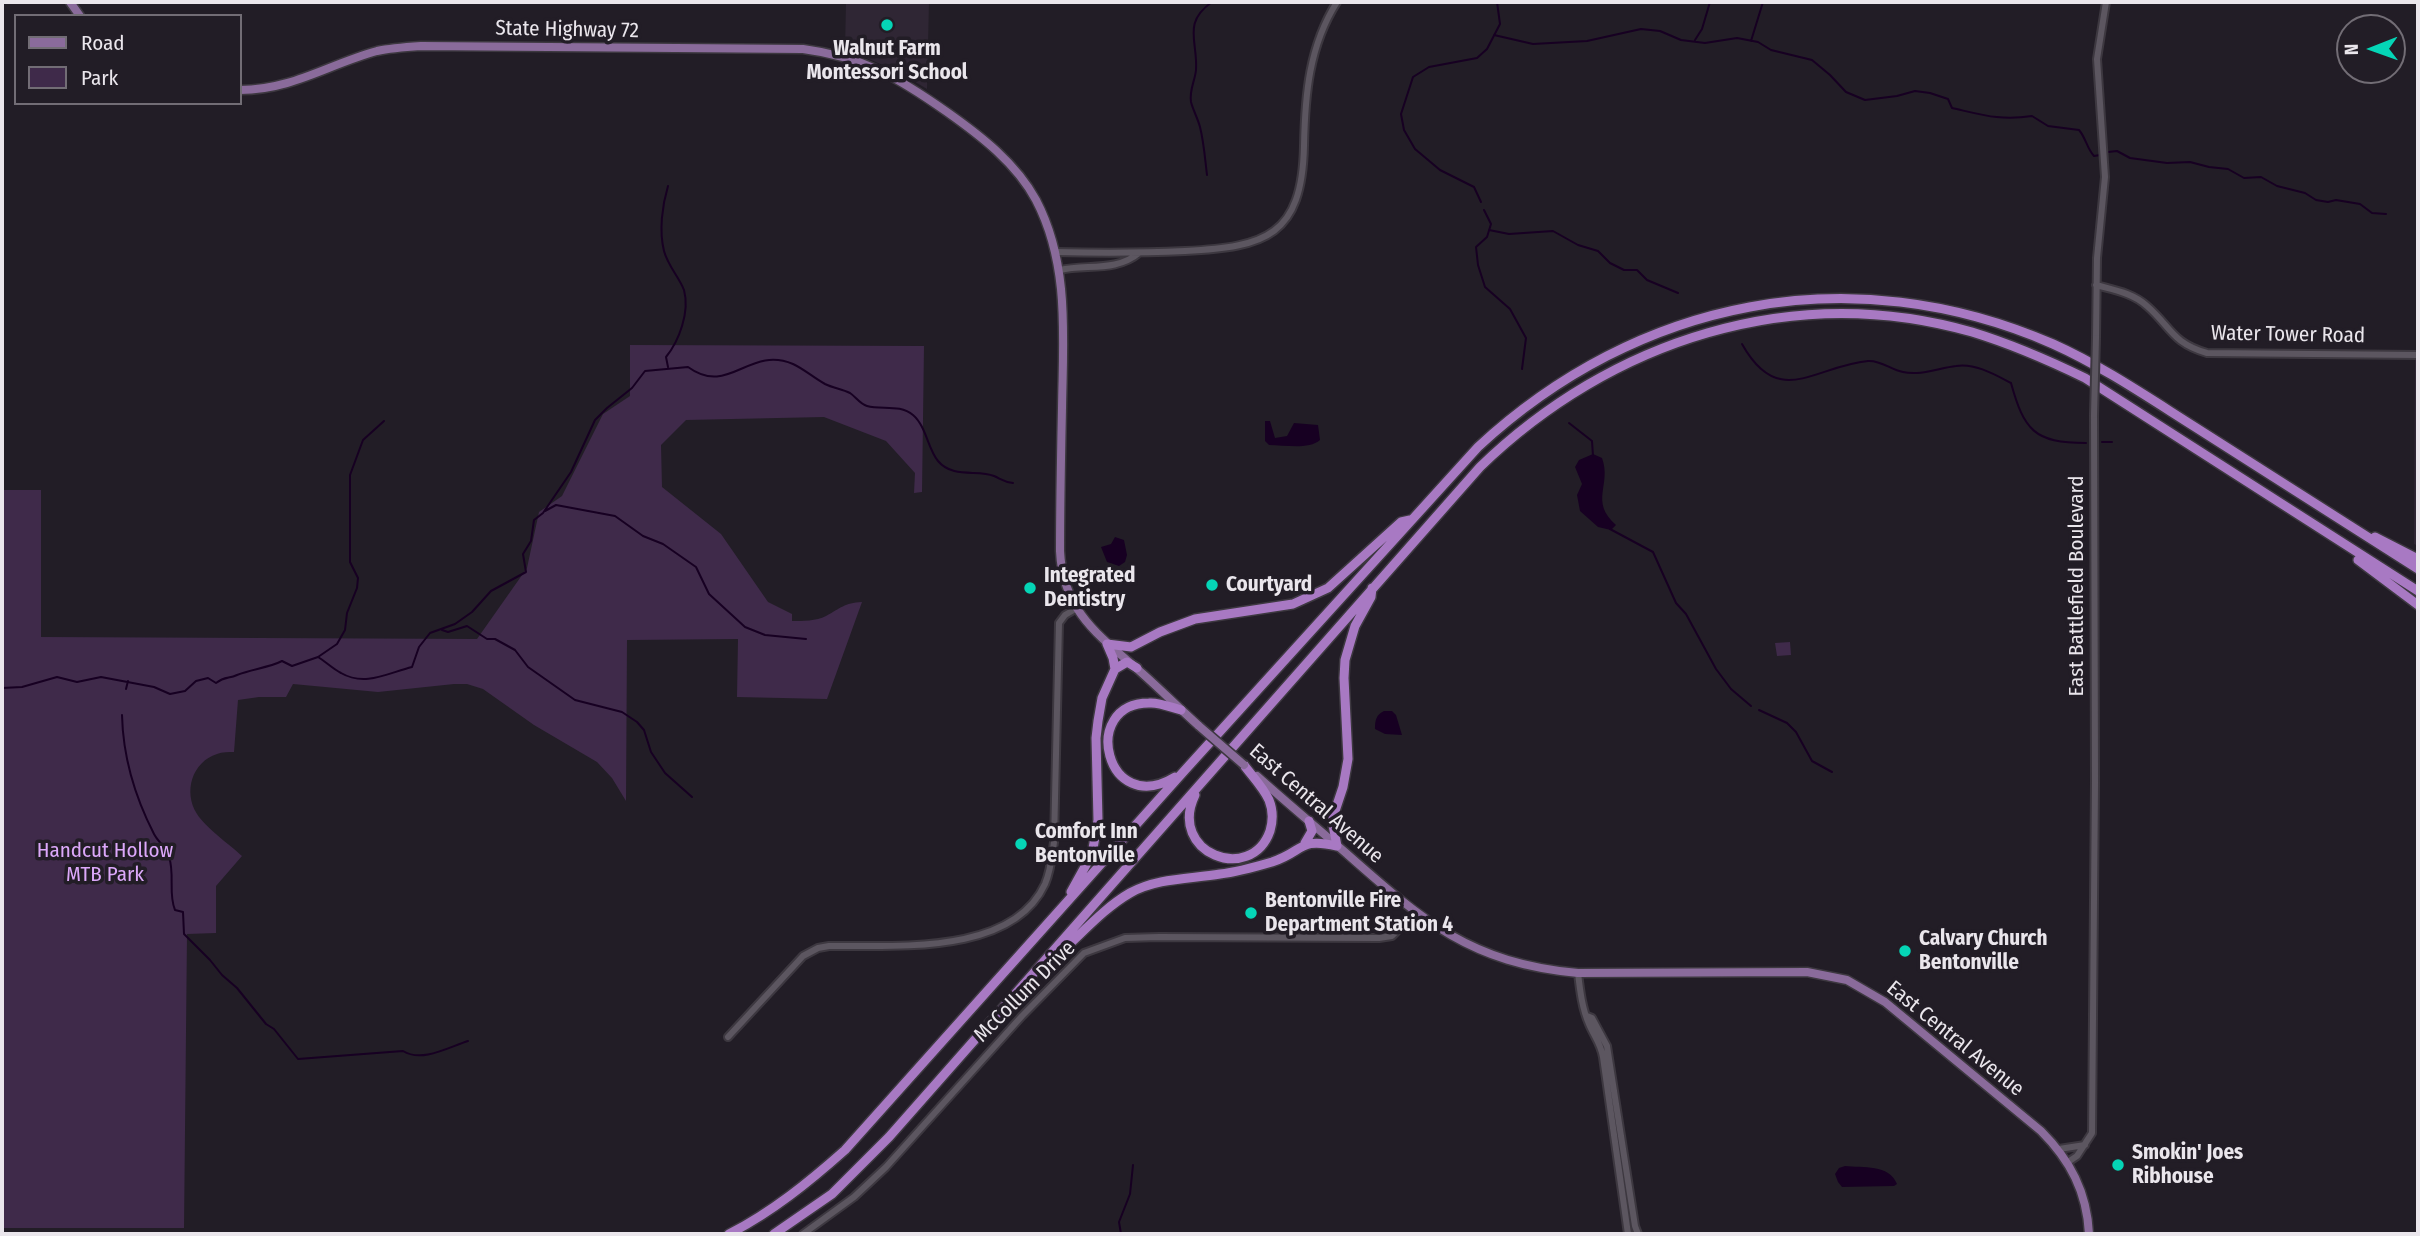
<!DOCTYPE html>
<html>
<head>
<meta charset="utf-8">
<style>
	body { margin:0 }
	#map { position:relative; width:2420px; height:1236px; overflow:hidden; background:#221d26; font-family:"Fira Sans Condensed",sans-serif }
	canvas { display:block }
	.frame { position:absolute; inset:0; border:4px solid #eae6ec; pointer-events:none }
	.legend { position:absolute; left:14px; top:14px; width:228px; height:91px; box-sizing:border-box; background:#221d26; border:2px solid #726d75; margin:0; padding:9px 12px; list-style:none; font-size:21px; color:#eae6ec }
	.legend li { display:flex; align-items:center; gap:14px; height:35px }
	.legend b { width:35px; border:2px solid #726d75 }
	.north { position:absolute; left:2336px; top:14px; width:70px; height:70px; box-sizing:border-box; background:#221d26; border:2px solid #726d75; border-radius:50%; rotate:269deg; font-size:19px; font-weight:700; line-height:28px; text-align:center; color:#eae6ec }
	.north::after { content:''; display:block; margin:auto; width:24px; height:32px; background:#05d5b6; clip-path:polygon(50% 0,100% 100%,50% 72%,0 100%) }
</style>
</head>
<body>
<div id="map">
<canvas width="2420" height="1236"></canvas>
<div class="frame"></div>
<ul class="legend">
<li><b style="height:9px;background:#8a6b9b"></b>Road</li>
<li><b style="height:19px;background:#3f2a4a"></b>Park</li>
</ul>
<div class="north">N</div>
</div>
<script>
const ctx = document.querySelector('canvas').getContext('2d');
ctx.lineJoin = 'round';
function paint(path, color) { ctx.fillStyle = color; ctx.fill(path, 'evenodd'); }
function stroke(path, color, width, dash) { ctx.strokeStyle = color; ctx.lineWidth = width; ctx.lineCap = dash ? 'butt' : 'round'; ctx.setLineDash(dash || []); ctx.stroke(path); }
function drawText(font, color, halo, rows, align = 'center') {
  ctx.font = font + ' "Fira Sans Condensed",sans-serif'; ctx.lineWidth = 7; ctx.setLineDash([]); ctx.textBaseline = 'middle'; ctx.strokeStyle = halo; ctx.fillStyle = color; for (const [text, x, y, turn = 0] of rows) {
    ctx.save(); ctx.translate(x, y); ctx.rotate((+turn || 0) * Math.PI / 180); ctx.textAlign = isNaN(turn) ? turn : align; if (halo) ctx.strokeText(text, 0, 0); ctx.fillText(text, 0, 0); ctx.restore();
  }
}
paint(new Path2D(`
	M846 2H929L927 89 897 71 845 49Z
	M2415 357H2418V546L2414 544Z`), '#2f2634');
paint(new Path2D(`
	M630 345 924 346 922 492 914 493 915 473 886 441 824 417 686 420 661 445 662 487 721 534 768 602 792 614V621C803 621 816 621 826 616 841 608 844 603 862 602L827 699 737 697 738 639 627 640 626 801 612 778 597 762 534 725 483 689 467 684H454L378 692 293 684 286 697H259L238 700 234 752C229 752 222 752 217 754 192 762 183 792 197 814 206 828 229 844 242 856L216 886V933L187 934 184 1228H2V490H41V637L477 639 527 568 539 512 562 496 603 414 630 396Z
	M1790 642 1791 655 1777 656 1775 643Z`), '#3f2a4a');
paint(new Path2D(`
	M1265 421H1270L1275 438 1287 436 1294 423 1318 425 1320 440C1309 450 1284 445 1269 445L1265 441Z
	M1593 454 1602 458C1612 485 1589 501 1616 525L1611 530 1598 527 1580 511 1577 495 1582 484 1575 467 1579 460Z
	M1115 537 1124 540 1127 555 1125 562 1119 566 1107 562 1101 547 1111 544Z
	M1384 711H1392L1396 715 1402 735 1385 734 1375 729C1375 720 1376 715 1384 711Z
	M1845 1166C1863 1168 1889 1164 1897 1184L1894 1186 1842 1187 1838 1182 1835 1174 1839 1168Z`), '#170022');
stroke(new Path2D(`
	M1494 35 1533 44 1587 41 1641 29 1660 31 1681 40 1705 43 1737 38 1758 42 1771 50 1812 60 1830 75 1846 92 1865 100 1897 96 1915 91 1930 93 1948 99 1952 108C1983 115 2001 121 2032 116L2048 126 2079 130C2086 138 2087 149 2094 156L2100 155
	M1695 40 1702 29 1710 2
	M1751 41 1763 2
	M2108 152 2117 151 2130 158 2167 163 2190 162 2209 167 2228 169 2244 178 2261 177 2277 186 2305 193 2316 200 2328 202 2336 200 2360 204 2372 213 2386 214
	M1207 175C1205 159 1204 143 1200 127 1198 119 1193 110 1191 102 1189 90 1195 81 1196 70 1198 41 1182 23 1212 2
	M668 186C662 206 659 231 664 251 668 266 679 277 684 290 690 312 679 341 666 357L668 367
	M1481 202 1474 187 1440 170 1415 149 1404 130 1401 114 1413 77 1429 67 1477 58 1487 49 1500 24 1497 2
	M1484 210 1491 224 1487 237 1476 247 1478 265 1485 287 1510 309 1526 338 1522 369
	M1489 230 1509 234 1553 231 1578 245 1598 251 1610 263 1624 270H1637L1647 280 1678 293
	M1742 344C1779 410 1814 366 1868 361 1881 360 1891 370 1903 372 1920 376 1939 368 1956 366 1975 363 1994 374 2011 383 2024 430 2034 443 2086 443
	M1569 423 1592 441 1593 456
	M2102 442H2112
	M545 511 556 505 615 516 643 536 663 544 696 567 709 594 745 627 765 635 806 639
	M1610 529 1653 552 1676 603 1686 614 1716 669 1731 689 1751 706
	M442 630 448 632 467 626 487 639H495L515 650 528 667 575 700 622 712 637 722 644 730 651 752 665 773 692 797
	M318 657 337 644 345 630 347 613 357 588 358 578 350 562V475L363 440 384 421
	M2 688 22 687 57 677 77 682 101 677 154 687 170 694 185 691 196 681 208 678 216 683C225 676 229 679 237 675 252 669 268 668 282 661L292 666 318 657C326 662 333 669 341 673 365 687 388 673 412 667L419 647 430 633 455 624 472 612 491 591 526 572 523 554 531 541 534 520 543 513 571 472 595 420 607 408 632 388 645 371 688 367C729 397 749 345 793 364 804 369 814 378 825 384 833 388 842 389 850 393 856 397 860 404 867 406 882 410 900 404 913 415 926 426 928 449 938 461 953 479 978 469 994 476 1001 479 1004 482 1013 483
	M126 689 128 681
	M1759 710 1787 723 1796 732 1812 761 1832 772
	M122 715C123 757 135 797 154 834 158 842 167 848 169 857 175 874 168 894 175 910L183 912 184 934 210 960 222 975 237 988 266 1024 274 1029 298 1059 403 1051C422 1063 449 1047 468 1041
	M17 1234V1233
	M1121 1234 1119 1222 1130 1194 1133 1165`), '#170022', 2);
const minor = new Path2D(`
	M1056 252C1099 253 1142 253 1185 251 1266 247 1302 236 1304 146 1305 95 1309 46 1337 2
	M1060 270C1087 264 1116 272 1139 253
	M2096 285C2114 290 2133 293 2147 306 2171 327 2172 343 2207 353L2418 355
	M2096 338 2097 258 2105 177 2097 59 2106 2
	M1578 973C1580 990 1582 1008 1589 1024 1594 1036 1601 1044 1603 1057L1628 1234
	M1587 1016 1592 1018 1607 1046 1635 1226 1638 1234
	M728 1037 803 956 818 948 829 946C894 945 1012 956 1045 884 1051 870 1052 856 1054 842L1059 623 1065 615 1077 608
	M2059 1149 2085 1145
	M2068 1162 2077 1156 2092 1133 2095 783 2094 415
	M803 1234 854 1197 886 1167 1022 1016 1084 953 1125 938 1159 937 1379 938 1392 936 1415 913`);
const major = new Path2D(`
	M70 2 80 16
	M240 90C292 90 329 64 377 51 391 48 406 47 421 46L803 49C864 57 897 77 947 112 981 136 1016 163 1036 200 1070 265 1063 338 1062 408 1061 456 1060 503 1060 551 1063 613 1101 637 1143 674 1162 691 1180 709 1199 726
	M1257 776C1286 802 1316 827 1346 853 1423 921 1470 963 1578 973L1807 972 1847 980 1885 1002 2041 1131C2070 1160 2087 1192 2089 1234`);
const highway = new Path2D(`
	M2375 537 2418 559
	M2358 560 2418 605
	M1107 644 1131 647 1160 632 1195 619 1293 604 1328 588 1401 522 1410 520
	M1115 669 1127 662 1137 668
	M1175 777C1106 819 1079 703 1149 703 1159 702 1170 707 1181 710
	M1195 795C1167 853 1251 885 1270 831 1273 821 1273 810 1269 800 1263 787 1252 776 1244 765
	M1305 843 1312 831 1309 821
	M1071 892 1092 854 1098 820 1096 738 1098 721 1102 698 1115 669 1113 658 1107 644
	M1048 963C1076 941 1099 911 1130 893 1157 878 1190 879 1220 874 1238 872 1255 867 1272 862 1305 851 1298 837 1337 846L1332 820 1343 787 1348 759 1344 678 1345 660 1355 626 1371 597 1372 588
	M729 1234C772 1212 809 1182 845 1150L1185 770 1478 447C1638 299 1851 256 2053 344 2102 366 2149 398 2195 427 2269 474 2344 522 2418 569
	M774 1234 832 1194 889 1137 1480 467C1611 340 1793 281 1972 332 2011 344 2048 360 2085 378L2418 591`);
stroke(minor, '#3d3840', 10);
stroke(major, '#3d3840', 11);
stroke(highway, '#3d3840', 12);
stroke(minor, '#5c5660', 6);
stroke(major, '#8a6b9b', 8);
stroke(highway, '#a879c3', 9);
const minorBridge = new Path2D(`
	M2094 415 2096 338`);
const majorBridge = new Path2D(`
	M1199 726 1244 765`);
stroke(minorBridge, '#3d3840', 10, []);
stroke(majorBridge, '#3d3840', 11, []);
stroke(minorBridge, '#5c5660', 6);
stroke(majorBridge, '#8a6b9b', 8);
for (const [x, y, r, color] of [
	[887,25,7,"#05d5b6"],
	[1212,585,7,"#05d5b6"],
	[1030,588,7,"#05d5b6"],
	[1021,844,7,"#05d5b6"],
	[1251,913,7,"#05d5b6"],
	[1905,951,7,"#05d5b6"],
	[2118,1165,7,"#05d5b6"]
]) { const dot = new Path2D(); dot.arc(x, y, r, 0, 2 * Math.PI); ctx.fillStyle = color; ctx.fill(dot); stroke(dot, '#221d26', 2.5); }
drawText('21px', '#eae6ec', '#221d26', [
	["State Highway 72",567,30,1],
	["Water Tower Road",2288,335,1],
	["East Battlefield Boulevard",2077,586,-90],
	["East Central Avenue",1316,804,41],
	["McCollum Drive",1025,992,-45],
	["East Central Avenue",1955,1039,39]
]);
drawText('bold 21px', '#eae6ec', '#221d26', [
	["Walnut Farm",887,49,"center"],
	["Montessori School",887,73,"center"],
	["Integrated",1044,576],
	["Dentistry",1044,600],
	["Courtyard",1226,585],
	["Comfort Inn",1035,832],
	["Bentonville",1035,856],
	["Bentonville Fire",1265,901],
	["Department Station 4",1265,925],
	["Calvary Church",1919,939],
	["Bentonville",1919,963],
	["Smokin' Joes",2132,1153],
	["Ribhouse",2132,1177]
], 'left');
drawText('21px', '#dca8fa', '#221d26', [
	["Handcut Hollow",105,851],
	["MTB Park",105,875]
]);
</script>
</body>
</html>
